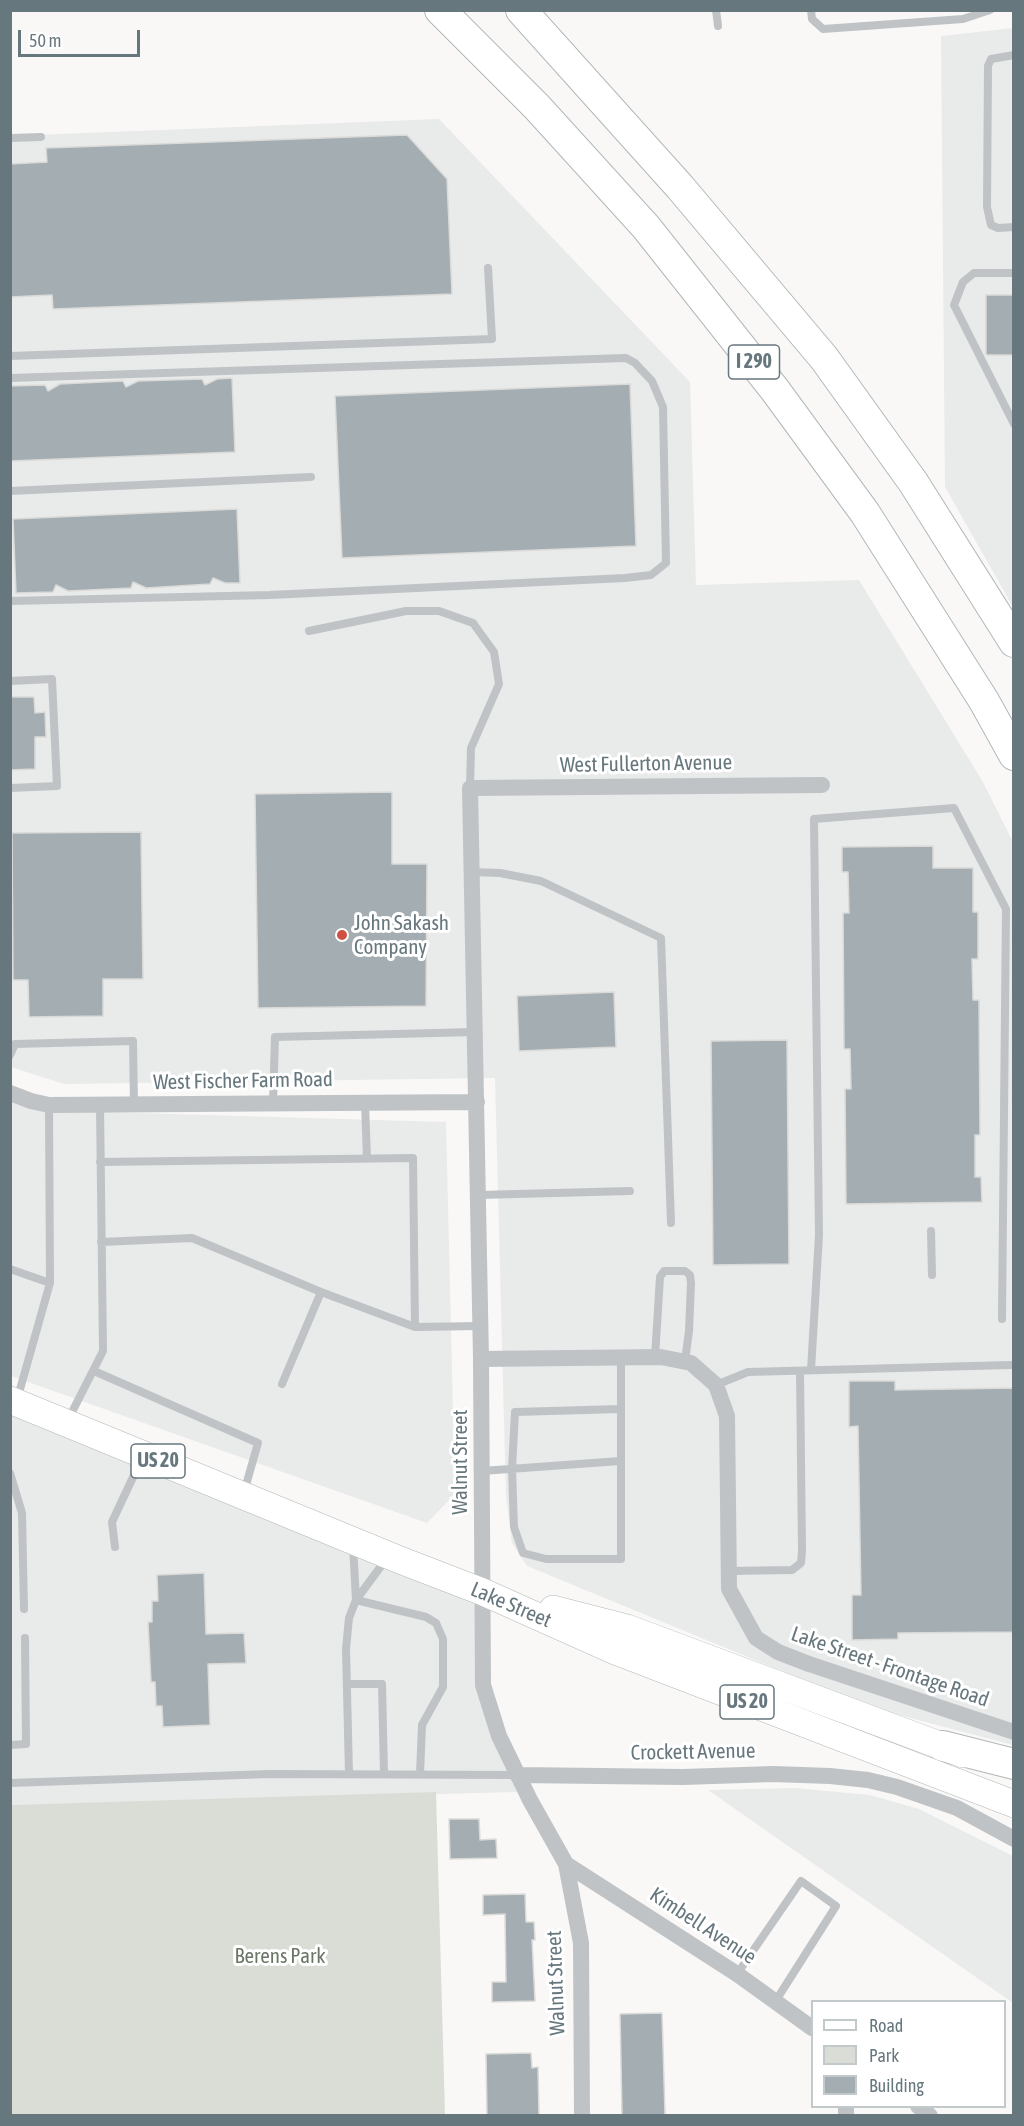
<!DOCTYPE html>
<html>
<head>
<meta charset="utf-8">
<style>
	body { margin:0 }
	#map { position:relative; width:1024px; height:2126px; overflow:hidden; background:#f9f8f7; font-family:"Asap Condensed",sans-serif }
	canvas { display:block }
	.frame { position:absolute; inset:0; border:12px solid #67777e; pointer-events:none }
	.legend { position:absolute; left:811px; top:2000px; width:195px; height:108px; box-sizing:border-box; background:#fff; border:2px solid #c2c9cb; margin:0; padding:8px 10px; list-style:none; font-size:18px; color:#67777e }
	.legend li { display:flex; align-items:center; gap:12px; height:30px }
	.legend b { width:30px; border:2px solid #c2c9cb }
	.scale { position:absolute; left:18px; top:30px; width:122px; height:27px; box-sizing:border-box; border:3px solid #67777e; border-top:0; padding-left:8px; font-size:18px; line-height:21px; white-space:nowrap; color:#67777e; -webkit-text-stroke:4px #fff; paint-order:stroke }
</style>
</head>
<body>
<div id="map">
<canvas width="1024" height="2126"></canvas>
<div class="frame"></div>
<ul class="legend">
<li><b style="height:8px;background:#fff"></b>Road</li>
<li><b style="height:16px;background:#d9ddd6"></b>Park</li>
<li><b style="height:16px;background:#a4adb1"></b>Building</li>
</ul>
<div class="scale">50 m</div>
</div>
<script>
const ctx = document.querySelector('canvas').getContext('2d');
ctx.lineJoin = 'round';
function paint(path, color) { ctx.fillStyle = color; ctx.fill(path, 'evenodd'); }
function stroke(path, color, width, dash) { ctx.strokeStyle = color; ctx.lineWidth = width; ctx.lineCap = dash ? 'butt' : 'round'; ctx.setLineDash(dash || []); ctx.stroke(path); }
function drawText(font, color, halo, rows, align = 'center') {
  ctx.font = font + ' "Asap Condensed",sans-serif'; ctx.lineWidth = 6; ctx.setLineDash([]); ctx.textBaseline = 'middle'; ctx.strokeStyle = halo; ctx.fillStyle = color; for (const [text, x, y, turn = 0] of rows) {
    ctx.save(); ctx.translate(x, y); ctx.rotate((+turn || 0) * Math.PI / 180); ctx.textAlign = isNaN(turn) ? turn : align; if (halo) ctx.strokeText(text, 0, 0); ctx.fillText(text, 0, 0); ctx.restore();
  }
}
paint(new Path2D(`
	M1013 28V607L945 487 941 36Z
	M439 119 690 382 696 585 859 580 983 782 1013 842V1745L869 1707 527 1566 512 1543 506 1497 495 1078 64 1084 11 1067 10 136Z
	M11 1098 70 1111 446 1122 455 1494 427 1523 11 1376Z
	M10 1407 475 1596 476 1688 517 1792 11 1805Z
	M795 1788 870 1795 919 1809 1013 1856V2003L708 1790Z`), '#e9eaea');
paint(new Path2D(`
	M436 1792 445 2115H11V1805Z`), '#d9ddd6');
const building = new Path2D(`
	M407 135 447 179 452 294 53 309 52 295 10 297V164L47 162 46 148Z
	M986 295H1014V355H987L986 354Z
	M232 378 235 452 10 461V386L45 385 48 391 60 384 123 381 126 387 138 381 202 379 205 385 217 379Z
	M630 384 636 546 342 558 335 396Z
	M237 509 240 583H225L213 578 210 584 146 588 133 582 131 588 68 591 56 585 53 592 16 593 13 519Z
	M10 697H34L35 713 45 712 46 737H35V769L10 770Z
	M392 792V864H427L426 1006 258 1008 255 794Z
	M141 832 143 979H103V1016L29 1017 28 980H13L12 833Z
	M933 846V868H973V912H978V959H972L973 1000H979L980 1135H975V1177H981L982 1202 846 1204 845 1089H851L850 1049H844L843 913H849L848 872H842V847Z
	M614 992 616 1047 519 1051 517 996Z
	M787 1040 789 1264 713 1265 711 1041Z
	M849 1381H895V1390L1013 1388 1014 1632 898 1633V1639L852 1640V1595H861L858 1426 849 1427Z
	M204 1573 206 1634 244 1633 246 1663 208 1664 210 1725 163 1727 162 1706H156L155 1682H151L148 1622H152V1601H158L157 1575Z
	M449 1819H479L480 1840 496 1839 497 1858 450 1859Z
	M525 1894 526 1922H534L535 1940H532L535 2001 492 2002V1982H506L505 1914 483 1915V1895Z
	M662 2013 665 2115H622L620 2014Z
	M531 2053 532 2068 538 2067 539 2115H487L486 2054Z`);
paint(building, '#a4adb1');
stroke(building, '#dadad9', 1.5);
const primary = new Path2D(`
	M10 1400 400 1560 483 1592 615 1651 1014 1804
	M553 1609 627 1628 963 1754`);
const highway = new Path2D(`
	M440 10 537 107 646 227 775 390 865 513 984 701 1014 755
	M521 10 680 187 824 358 913 482 1014 642
	M943 1746 1014 1764`);
stroke(primary, '#b3b8ba', 28);
stroke(highway, '#b3b7b9', 32);
stroke(new Path2D(`
	M716 10 718 26
	M811 10 812 19 823 29 963 19 990 10
	M1014 55 991 59 988 66 987 207 991 225 998 228 1014 227
	M10 138 41 137
	M1014 273H974L963 282 954 305 1014 424
	M10 356 492 339 488 268
	M10 378 626 358 635 363 652 381 663 407 666 563 651 575 625 578 270 595 10 601
	M10 491 311 477
	M309 631 406 611H439L473 623 494 652 499 684 471 748 470 788
	M10 681 52 679 57 786 10 788
	M472 872 500 873 541 881 661 938 671 1223
	M10 1055 15 1044 133 1041 134 1105
	M273 1103 275 1037 475 1032
	M365 1103 367 1159
	M49 1105 50 1283
	M100 1162 413 1158 415 1327
	M479 1195 630 1191
	M931 1231 932 1275
	M101 1242 192 1238 321 1292 415 1327 481 1326
	M10 1269 50 1283 17 1400
	M655 1357 660 1277 664 1271H685L690 1275 691 1283 689 1331 685 1361
	M811 1370 819 1235 814 819 954 808 1006 909 1002 1319
	M94 1371 258 1443 244 1492
	M282 1384 321 1292
	M716 1385 748 1372 1011 1365
	M620 1409 515 1412 512 1469 514 1527 523 1553 546 1559H621V1358
	M68 1420 103 1351 100 1105
	M482 1471 620 1461
	M10 1473 22 1513 24 1609
	M353 1546 356 1600
	M115 1547 112 1522 142 1458
	M729 1571 792 1570 801 1563 802 1551 800 1371
	M356 1600 426 1617 436 1623 443 1639V1687L422 1725 420 1774
	M347 1684H382L384 1774
	M10 1745 26 1744 25 1638
	M349 1774 346 1649 349 1618 356 1600 387 1558
	M10 1783 270 1774 517 1775
	M737 1974 801 1881 836 1906 775 2002`), '#bfc3c6', 8);
stroke(new Path2D(`
	M10 1093 31 1101 49 1105 477 1102
	M481 1359 661 1357 691 1363 716 1385 727 1416 729 1589 756 1638 778 1652 809 1664 1014 1732
	M517 1775 683 1777 773 1774 830 1776 868 1780 897 1787 957 1808 1014 1839
	M566 1864 737 1974 812 2028
	M846 2106V2116
	M918 2106 930 2116
	M582 2116 581 1943 566 1864 530 1800 499 1736 483 1685 481 1359 470 788 822 785`), '#bfc3c6', 16);
stroke(primary, '#fff', 27);
stroke(highway, '#fff', 30);
for (const [x, y, r, color] of [
	[342,935,6,"#ce5141"]
]) { const dot = new Path2D(); dot.arc(x, y, r, 0, 2 * Math.PI); ctx.fillStyle = color; ctx.fill(dot); stroke(dot, '#fff', 2); }
for (const [x, y, w] of [
	[754,362,51],
	[158,1461,54],
	[747,1702,54]
]) { const box = new Path2D(); box.roundRect(x - w / 2, y - 17, w, 34, 4.5); ctx.fillStyle = '#fff'; ctx.fill(box); stroke(box, '#67777e', 1.5); }
drawText('bold 20px', '#67777e', null, [
	["I 290",754,362],
	["US 20",158,1461],
	["US 20",747,1702]
]);
drawText('21px', '#67777e', '#fff', [
	["West Fullerton Avenue",646,764,-1],
	["West Fischer Farm Road",243,1081,-1],
	["Walnut Street",460,1462,-90],
	["Lake Street",511,1605,23],
	["Lake Street - Frontage Road",890,1667,19],
	["Crockett Avenue",693,1752,-1],
	["Kimbell Avenue",703,1926,33],
	["Walnut Street",556,1983,-92]
]);
drawText('21px', '#67777e', '#fff', [
	["John Sakash",354,923],
	["Company",354,947]
], 'left');
drawText('21px', '#6a7766', '#fff', [
	["Berens Park",280,1956]
]);
</script>
</body>
</html>
